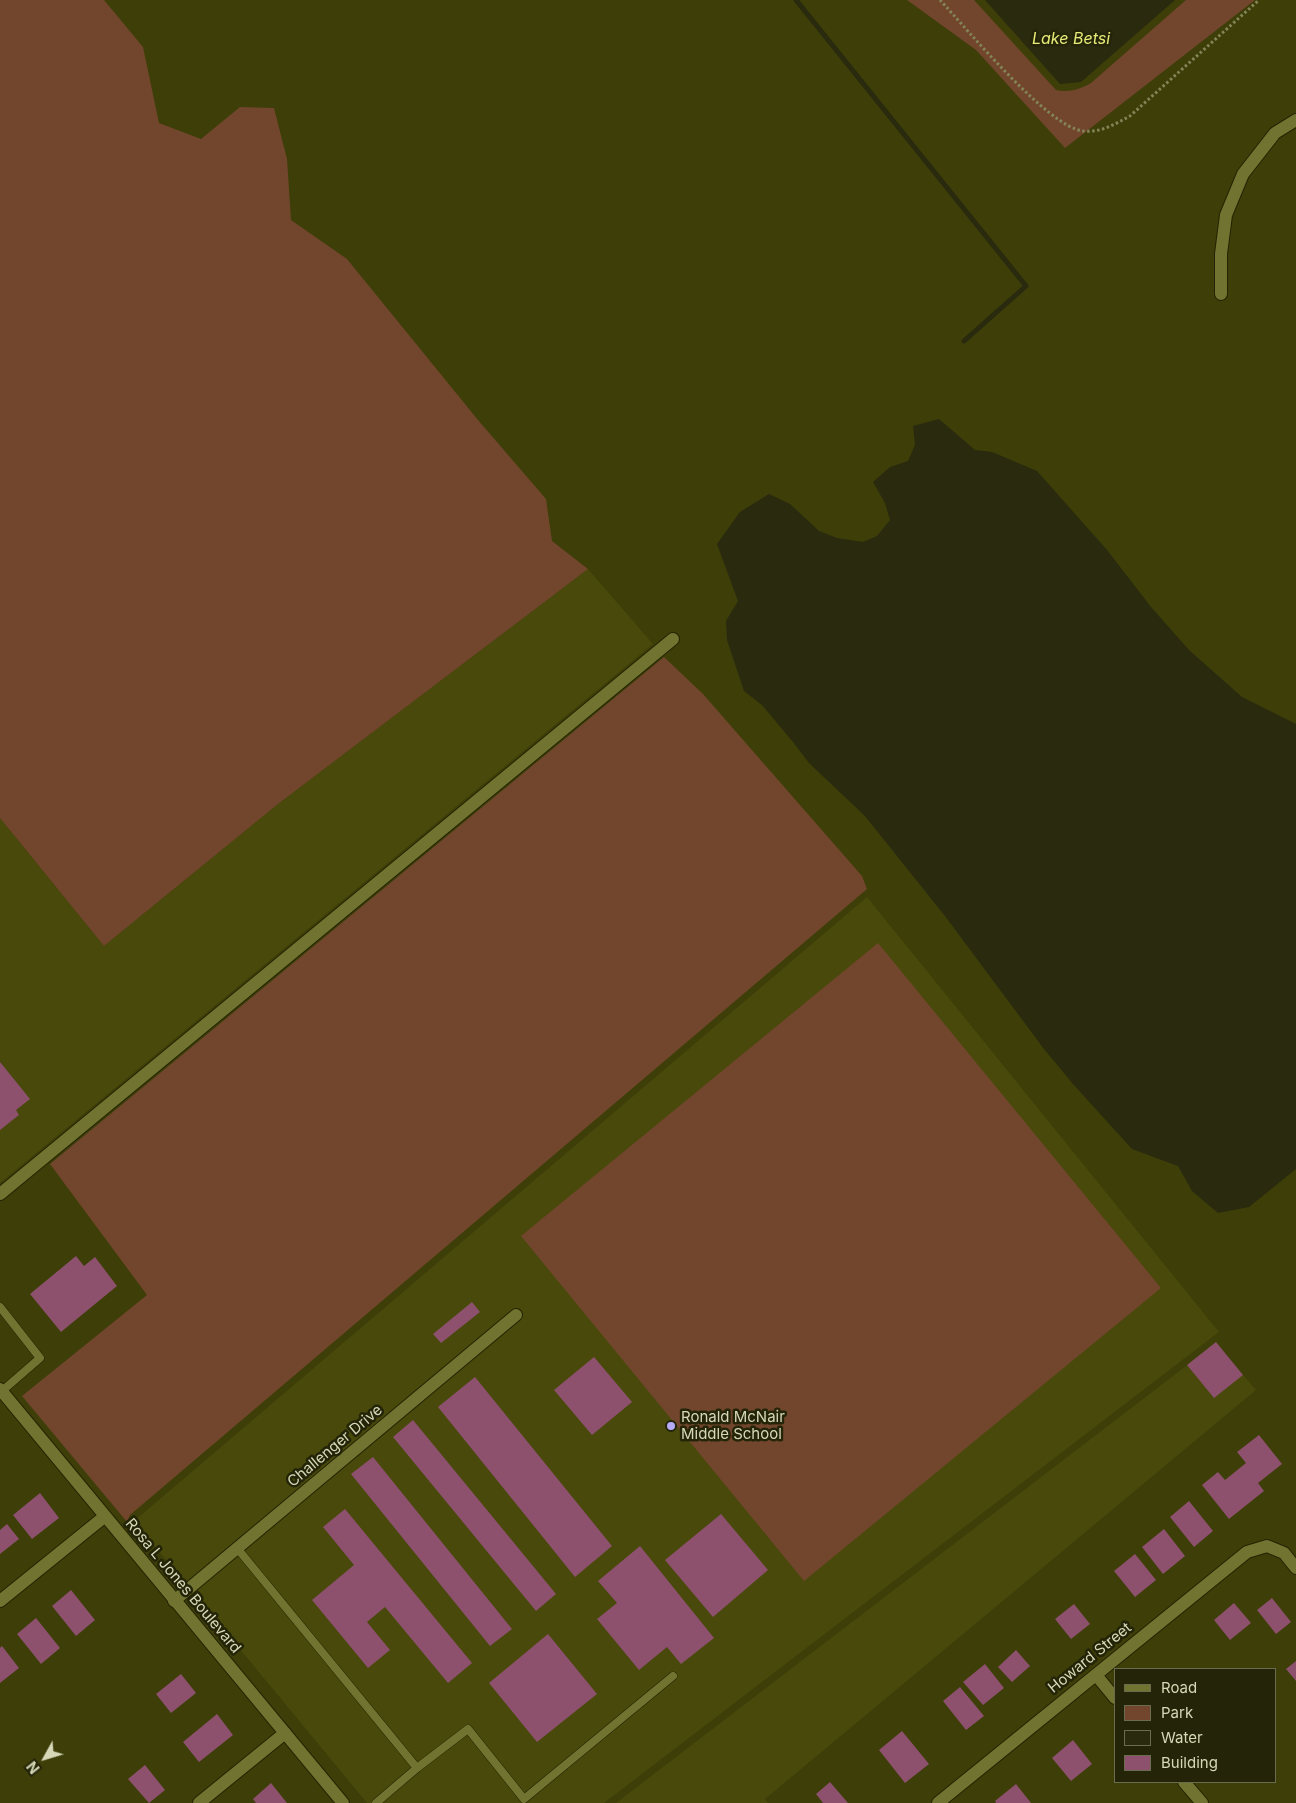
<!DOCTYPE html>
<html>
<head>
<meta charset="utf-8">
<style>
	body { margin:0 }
	#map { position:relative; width:1296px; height:1803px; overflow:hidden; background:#3d3e08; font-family:Inter,sans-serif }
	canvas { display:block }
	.legend { position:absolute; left:1114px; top:1668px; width:162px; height:115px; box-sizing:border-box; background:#232408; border:1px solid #6b6c4e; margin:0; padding:6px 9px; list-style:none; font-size:15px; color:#d6d8b7 }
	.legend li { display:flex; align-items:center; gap:10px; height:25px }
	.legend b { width:25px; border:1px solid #6b6c4e }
	.north { position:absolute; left:20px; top:1733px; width:50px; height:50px; -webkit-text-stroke:4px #232408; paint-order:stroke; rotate:231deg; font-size:14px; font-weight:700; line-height:20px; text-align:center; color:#d6d8b7 }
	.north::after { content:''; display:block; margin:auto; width:18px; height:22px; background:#d6d8b7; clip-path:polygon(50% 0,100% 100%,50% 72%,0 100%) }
</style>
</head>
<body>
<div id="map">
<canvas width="1296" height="1803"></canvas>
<ul class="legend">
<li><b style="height:6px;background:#717330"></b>Road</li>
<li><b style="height:14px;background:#72462c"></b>Park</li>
<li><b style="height:14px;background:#292a0e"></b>Water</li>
<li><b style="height:14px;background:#8d516e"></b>Building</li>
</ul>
<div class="north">N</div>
</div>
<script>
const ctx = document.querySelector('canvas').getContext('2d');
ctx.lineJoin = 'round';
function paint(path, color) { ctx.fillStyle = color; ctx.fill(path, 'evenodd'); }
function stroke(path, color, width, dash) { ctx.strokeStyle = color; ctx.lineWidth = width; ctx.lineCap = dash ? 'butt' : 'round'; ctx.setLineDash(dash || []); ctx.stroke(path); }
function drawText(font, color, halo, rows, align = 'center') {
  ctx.font = font + ' Inter,sans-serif'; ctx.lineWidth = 5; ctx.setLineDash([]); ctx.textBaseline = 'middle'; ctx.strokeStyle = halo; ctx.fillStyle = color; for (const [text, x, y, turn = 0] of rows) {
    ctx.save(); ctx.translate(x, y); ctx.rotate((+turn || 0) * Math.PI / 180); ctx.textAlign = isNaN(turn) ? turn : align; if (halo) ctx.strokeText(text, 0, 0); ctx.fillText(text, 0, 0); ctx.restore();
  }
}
paint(new Path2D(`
	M588 569 653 644 0 1183V818L104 946 278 804Z
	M867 897 1219 1332 604 1803H367L134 1521Z
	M1216 1343 1256 1390 765 1799 768 1803H616Z`), '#48490b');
paint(new Path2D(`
	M0 0H104L143 47 159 123 201 139 240 107 274 108 287 159 291 220 347 259 478 420 546 499 552 541 588 569 278 804 104 946 0 818Z
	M907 0H974L1056 90C1068 93 1081 89 1091 83L1186 0H1255L1065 148 976 50Z
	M664 657 703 694 862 876 867 889 130 1515 127 1522 22 1396 147 1295 50 1164Z
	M878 943 1161 1288 804 1581 521 1236Z`), '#72462c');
paint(new Path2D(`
	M985 0H1175L1081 82 1060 84Z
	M939 419 975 450 992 452 1037 471 1107 550 1151 607 1189 650 1242 697 1296 724V1169L1249 1207 1218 1213 1192 1191 1178 1166 1132 1149 1073 1084 1044 1049 945 916 865 816 809 763 793 742 762 705 744 691 727 640 726 621 738 601 717 544 740 512 769 494 790 504 819 531 837 538 863 542 877 536 890 520 885 503 873 482 890 467 908 461 915 445 913 426Z`), '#292a0e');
stroke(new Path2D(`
	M796 0 1026 286 964 341`), '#292a0e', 5);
paint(new Path2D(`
	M0 1062 30 1099 16 1110 19 1115 0 1130Z
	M76 1256 84 1266 95 1257 117 1286 61 1332 30 1294Z
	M472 1302 480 1312 441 1343 433 1334Z
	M1216 1342 1243 1375 1214 1398 1187 1365Z
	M594 1357 632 1402 592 1435 554 1390Z
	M475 1377 612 1546 575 1577 438 1407Z
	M413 1420 556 1594 536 1611 393 1437Z
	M1259 1435 1282 1464 1258 1483 1264 1491 1229 1519 1202 1485 1218 1472 1225 1480 1246 1463 1237 1452Z
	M373 1457 512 1629 490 1646 351 1474Z
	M40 1493 59 1518 32 1539 13 1515Z
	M1189 1501 1213 1531 1194 1547 1170 1517Z
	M345 1509 472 1663 448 1683 385 1607 367 1622 390 1650 368 1668 312 1600 354 1565 323 1527Z
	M721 1514 768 1570 713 1617 665 1560Z
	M7 1524 19 1539 0 1554V1530Z
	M1164 1529 1185 1556 1163 1574 1142 1547Z
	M640 1546 714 1638 681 1664 667 1647 639 1670 597 1619 617 1603 598 1581Z
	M1135 1554 1156 1580 1135 1597 1114 1571Z
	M71 1590 95 1620 76 1636 52 1606Z
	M1272 1598 1291 1622 1276 1634 1257 1610Z
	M1234 1603 1251 1623 1230 1640 1214 1620Z
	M1074 1604 1090 1624 1071 1639 1055 1619Z
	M36 1618 60 1648 41 1664 17 1634Z
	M548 1634 597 1694 537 1742 489 1683Z
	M2 1646 19 1668 0 1683V1648Z
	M1016 1650 1030 1666 1012 1682 998 1667Z
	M1296 1661V1681L1286 1669Z
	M985 1664 1004 1688 983 1705 963 1682Z
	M181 1674 196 1693 171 1713 156 1694Z
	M960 1687 984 1716 966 1730 943 1701Z
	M217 1714 233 1735 199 1762 183 1742Z
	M902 1731 929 1764 905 1783 879 1750Z
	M1073 1740 1092 1764 1071 1781 1052 1758Z
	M145 1765 165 1790 149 1803 128 1779Z
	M830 1782 848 1803H823L816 1794Z
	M271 1783 287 1803H256L253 1799Z
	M1016 1784 1031 1803H996L995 1801Z`), '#8d516e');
const service = new Path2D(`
	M0 1307 40 1358 2 1391
	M237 1548 417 1768 376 1803
	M417 1768 468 1729 524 1799 673 1676`);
const minor = new Path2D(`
	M1221 294V254L1226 215 1243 174 1275 133 1296 120
	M0 1194 673 639
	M0 1601 104 1517
	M174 1601 516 1315
	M1096 1675 1115 1698
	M1184 1782 1202 1803
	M199 1803 285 1733
	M938 1803 1247 1552 1267 1546 1284 1553 1296 1568`);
const tertiary = new Path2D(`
	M0 1389 343 1803`);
stroke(service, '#232401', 9);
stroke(minor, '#232401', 14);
stroke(tertiary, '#232401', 14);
stroke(new Path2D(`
	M940 0C967 29 1048 127 1083 131 1101 133 1115 124 1130 116L1259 0`), '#838558', 3, [2.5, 2.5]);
stroke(service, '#717330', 8);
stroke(minor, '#717330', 12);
stroke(tertiary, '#717330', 12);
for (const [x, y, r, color] of [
	[671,1426,5,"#b7abf8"]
]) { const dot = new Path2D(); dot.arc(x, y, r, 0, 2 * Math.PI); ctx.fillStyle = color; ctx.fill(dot); stroke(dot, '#232408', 2); }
drawText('15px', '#d6d8b7', '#232408', [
	["Ronald McNair",681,1417],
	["Middle School",681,1434]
], 'left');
drawText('15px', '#d6d8b7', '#232408', [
	["Challenger Drive",335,1446,-40],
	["Rosa L Jones Boulevard",183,1586,50],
	["Howard Street",1090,1658,-39]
]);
drawText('italic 16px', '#e7eb77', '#232408', [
	["Lake Betsi",1071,39]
]);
</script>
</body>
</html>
